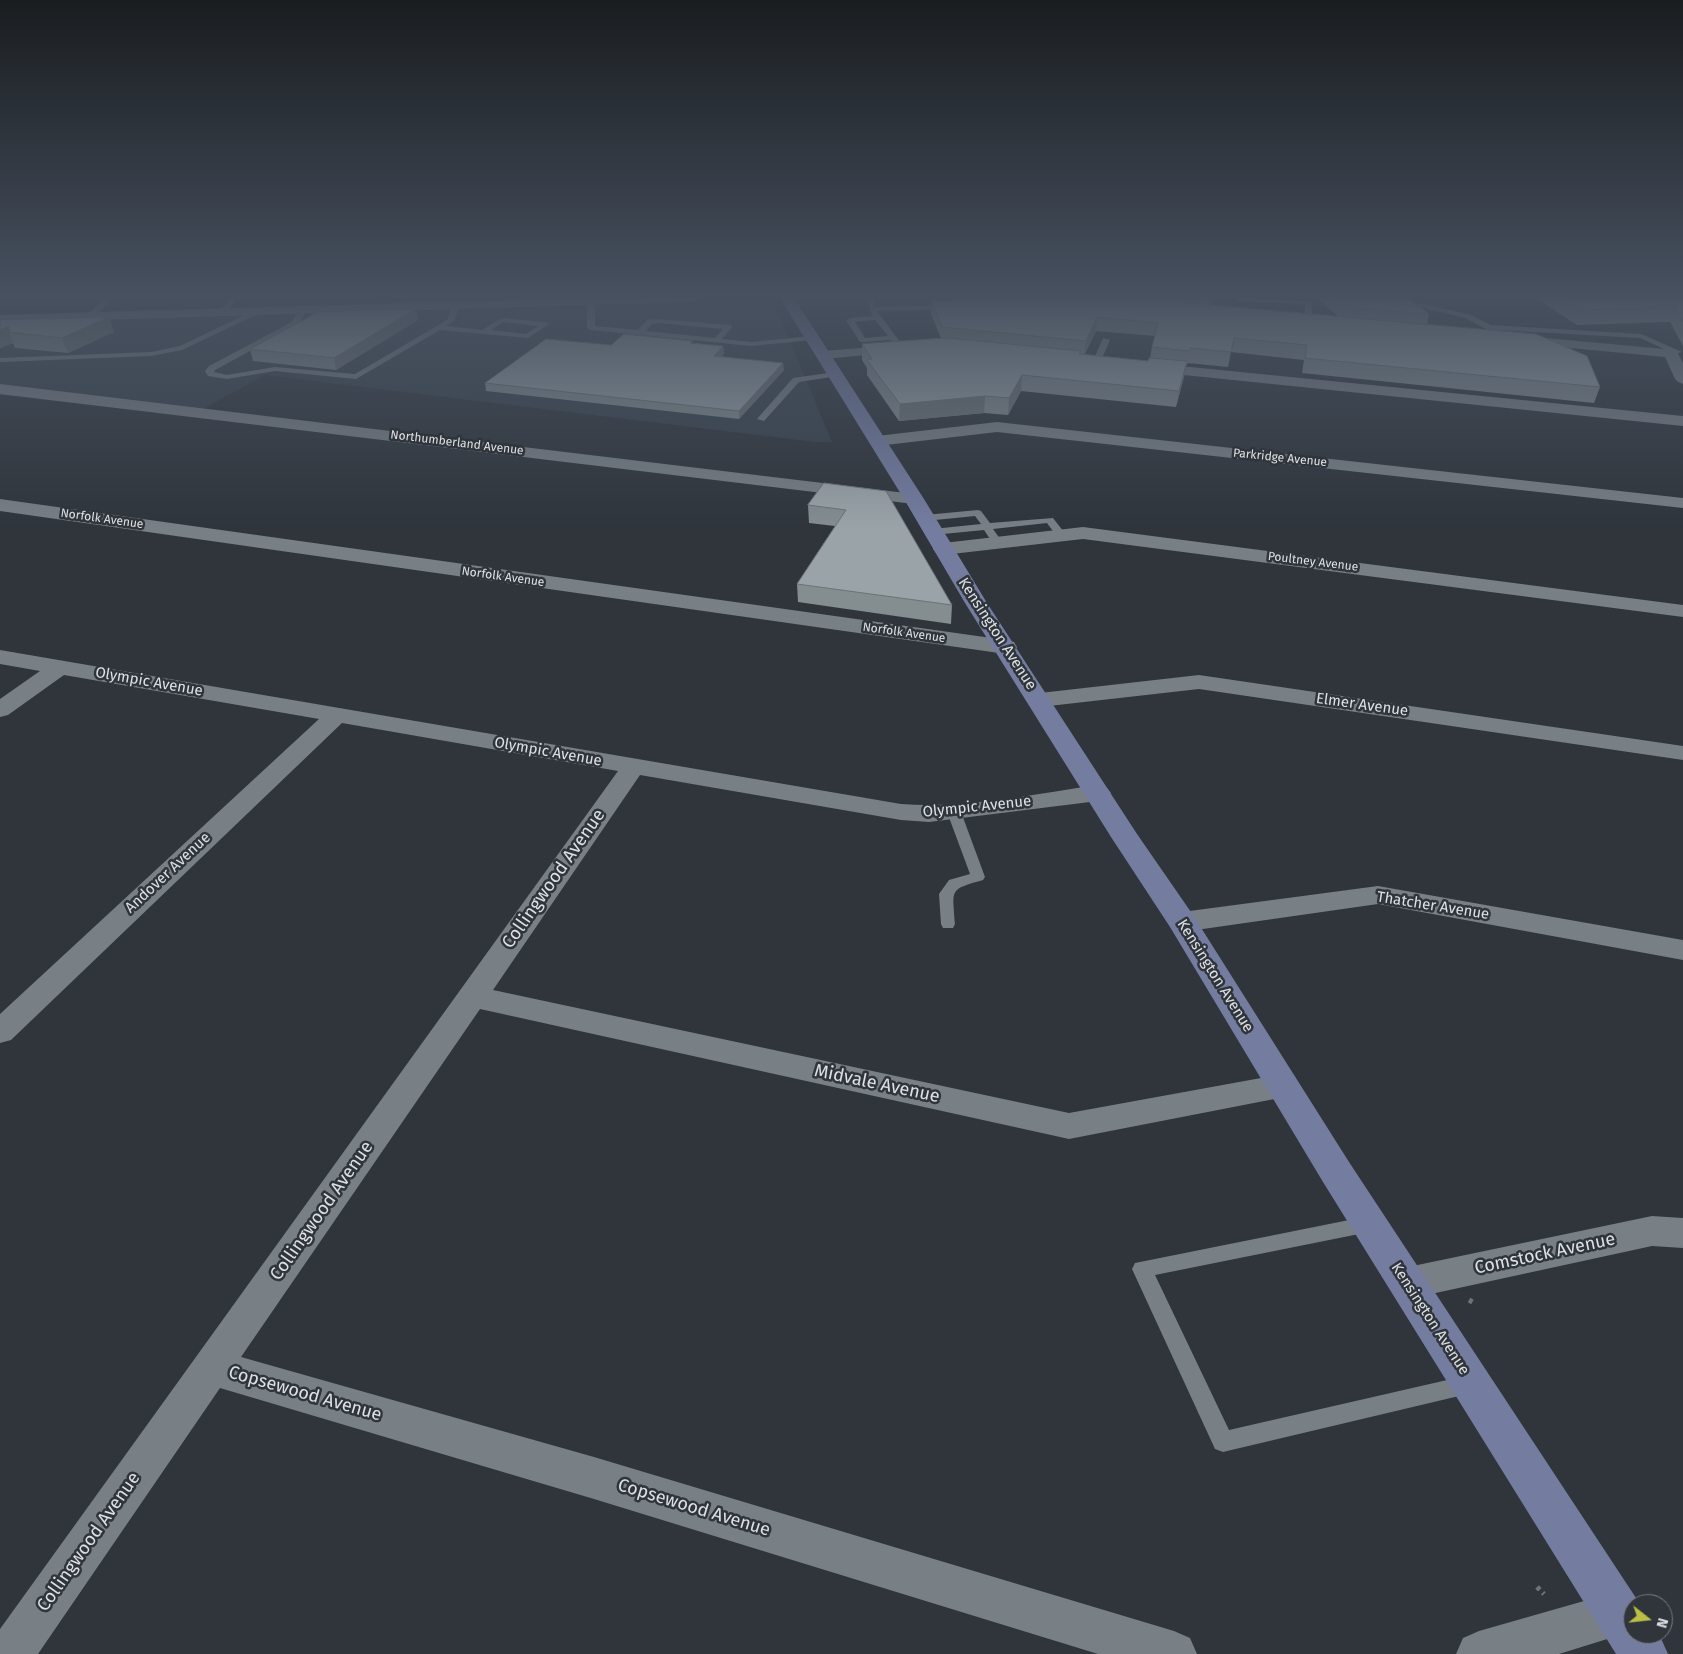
<!DOCTYPE html>
<html>
<head>
<meta charset="utf-8">
<style>
	body { margin:0 }
	#map { position:relative; width:1683px; height:1654px; overflow:hidden; background:#2f353b; font-family:"Fira Sans",sans-serif }
	canvas { display:block }
	.north { position:absolute; left:1623px; top:1594px; width:50px; height:50px; box-sizing:border-box; background:#2f353b; border:1px solid #75797f; border-radius:50%; rotate:106deg; font-size:14px; font-weight:700; line-height:20px; text-align:center; color:#dde0e4 }
	.north::after { content:''; display:block; margin:auto; width:18px; height:22px; background:#bcbf43; clip-path:polygon(50% 0,100% 100%,50% 72%,0 100%) }
</style>
</head>
<body>
<div id="map">
<canvas width="1683" height="1654"></canvas>
<div class="north">N</div>
</div>
<script>
const ctx = document.querySelector('canvas').getContext('2d');
ctx.lineJoin = 'round';
function paint(path, color) { ctx.fillStyle = color; ctx.fill(path, 'evenodd'); }
function stroke(path, color, width, dash) { ctx.strokeStyle = color; ctx.lineWidth = width; ctx.lineCap = dash ? 'butt' : 'round'; ctx.setLineDash(dash || []); ctx.stroke(path); }
function drawText(font, color, halo, rows, align = 'center') {
  ctx.font = font + ' "Fira Sans",sans-serif'; ctx.lineWidth = 5; ctx.setLineDash([]); ctx.textBaseline = 'middle'; ctx.strokeStyle = halo; ctx.fillStyle = color; for (const [text, x, y, turn = 0] of rows) {
    ctx.save(); ctx.translate(x, y); ctx.rotate((+turn || 0) * Math.PI / 180); ctx.textAlign = isNaN(turn) ? turn : align; if (halo) ctx.strokeText(text, 0, 0); ctx.fillText(text, 0, 0); ctx.restore();
  }
}
paint(new Path2D(`
	M0 298H171L0 303Z
	M773 301 832 442H815L265 375 190 416 0 395V323Z`), '#38424b');
stroke(new Path2D(`
	M1469 1300 1476 1304
	M1537 1587 1544 1594`), '#6e7378', 5, [4, 4]);
paint(new Path2D(`
	M105 298H112L94 318H88V314Z
	M231 298H237L226 314H220L219 312Z
	M867 298H873L876 307 950 305 954 307 950 309 877 311 901 343 894 345 891 340 863 342H860L846 320 850 318 872 316ZM875 320 888 336 865 338 855 322Z
	M1239 298 1311 301 1313 321 1309 323 1305 321V304L1237 301V299Z
	M591 299 595 301V326L638 330 647 320 659 319 731 325 732 327 722 339 751 342 812 336 816 338 812 340 751 346 591 330 587 328V301ZM659 323 723 329 715 338 646 331 652 324Z
	M456 303 460 305 454 321 446 326 482 330 502 318 545 322 549 324 528 338 440 330 356 379 275 371 227 379 208 376 205 371 209 366 292 322 300 308H303L307 310 298 325 215 370 214 372 227 375 275 367 355 374 447 320 452 305ZM503 322 538 326 526 334 491 330Z
	M1419 303 1471 315 1491 325 1641 334 1682 352 1675 354 1640 338 1497 330V333H1494L1465 318 1417 306V304Z
	M257 309 264 311 182 350 151 356 0 362V358L151 352 180 346Z
	M1103 338 1110 340 1100 363 1093 365 1092 363Z
	M835 372H838V376L799 382 764 421 757 419 793 378Z
	M978 510 981 511 990 523 1053 518 1067 536 1062 539 1058 538 1047 523 993 529 1003 543 998 546 994 545 984 530 933 535 928 532 933 529 981 524 975 516 925 521 920 518 925 515Z
	M954 808 961 812 985 877 983 880C948 890 953 889 955 924L953 928H943L941 924 939 894 949 880 970 874 947 812Z
	M1369 1216 1376 1218 1378 1224 1376 1230 1369 1232 1155 1275 1229 1430 1469 1375 1476 1378 1479 1385 1476 1392 1223 1452 1215 1449 1132 1269 1135 1263Z`), '#787f85');
paint(new Path2D(`
	M569 298H699L692 302 0 323V315Z
	M1523 336 1676 350 1683 363V384L1678 382 1675 379 1665 357 1518 343 1516 340 1518 337Z
	M897 345 902 346 904 349 902 352 823 359 818 358 816 355 818 352 823 351Z
	M1150 363 1683 416V426L1145 371 1142 368 1145 365Z
	M0 384 914 494 920 495 923 499 920 503 914 504 0 394Z
	M997 422 1683 498V508L997 432 877 446 871 445 869 441 871 437 877 436Z
	M0 499 1006 640 1014 642 1017 647 1014 652 1006 654 0 511Z
	M1083 527 1683 605V617L1083 539 943 555 936 553 933 549 936 545 943 543Z
	M0 650 901 804C966 809 1033 794 1098 785L1107 788 1111 793 1107 798 1098 801 929 822 901 820 640 775 493 990 1069 1113 1283 1074 1295 1077 1299 1086 1295 1095 1069 1139 480 1009 241 1357 594 1457 1174 1631 1190 1638 1197 1654H1098L594 1499 220 1388 38 1654H0V1629L618 771 342 723 11 1040 0 1043V1014L319 719 64 675 8 715 0 717V699L40 671 0 664Z
	M1199 675 1683 746V760L1199 689 1040 707 1032 705 1028 700 1032 695 1040 693Z
	M1378 886 1683 940V960L1378 904 1182 932 1172 929 1168 922 1172 915 1182 912Z
	M1652 1216 1683 1218V1248L1652 1246 1408 1299 1395 1295 1389 1283 1395 1271 1408 1267Z
	M1619 1591 1635 1598 1638 1604H1633V1631L1559 1654H1456L1463 1638 1479 1631Z`), '#787f85');
paint(new Path2D(`
	M780 298H794L924 499 987 603 1137 834 1193 915 1349 1162 1640 1604H1633V1634H1659L1668 1654H1616L1323 1182 1170 927 1111 837 965 603 904 499Z`), '#747ca0');
paint(new Path2D(`
	M1018 298H1213L1211 305 1338 316 1316 298H1408L1429 314 1427 324 1600 387 1594 403 1302 373 1304 360 1231 352 1228 367 1188 363 1187 365H1186L1184 377 1176 407 1021 391 1008 415 984 413 899 421 867 375V368L862 360V344L941 338 931 314 932 301ZM1096 331 1155 336 1152 347 1150 358 1148 361 1085 354Z
	M1538 298H1683V346L1670 322 1577 325 1537 299Z
	M0 320 114 332 68 353 15 348 13 343 0 348Z
	M418 320 336 370 253 361 250 349Z
	M693 343 723 346 724 354 721 356 784 370 739 419 486 391 485 383 611 345Z
	M824 483 952 605 951 624 798 602 797 584 835 526 809 523 808 505Z`), '#848d90');
paint(new Path2D(`
	M416 309 418 320 336 370 334 358Z
	M109 317 114 332 68 353 62 338Z
	M1097 317 1096 331 1084 355 1086 341Z
	M9 326V332L13 343 0 348V330Z
	M723 346 724 354 714 363V356Z
	M1187 361 1184 377 1176 407 1179 391Z
	M783 363 784 370 739 419V411Z
	M1022 375 1021 391 1008 415 1009 398Z
	M985 396 984 413 899 421 900 404Z`), '#6c7376');
const building = new Path2D(`
	M1018 298H1130L1536 334 1587 356 1600 387 1305 358 1307 345 1234 338 1231 352 1190 348V351L1152 347 1158 323 1097 317 1086 341 942 327 932 301Z
	M1193 298H1212V299Z
	M1332 298H1408L1429 314 1343 307Z
	M1562 298H1683V321L1676 307 1582 310Z
	M416 309 334 358 250 349 318 312Z
	M109 317 62 338 9 332V326L0 330V320Z
	M624 334 693 341 690 343 723 346 714 356 783 363 739 411 485 383 546 339 611 345Z
	M947 338 1081 351 1079 354 1148 361 1149 358 1187 361 1179 391 1022 375 1009 398 985 396 900 404 867 360 872 359 862 344Z
	M824 483 886 491 952 605 797 584 846 510 808 505Z`);
paint(building, '#9aa4a8');
stroke(building, '#6c7376', 1);
const sky = ctx.createLinearGradient(0, 0, 0, 529);
sky.addColorStop(0, '#1a1d20');
sky.addColorStop(0.56, '#475160');
sky.addColorStop(1, '#47516000');
ctx.fillStyle = sky;
ctx.fillRect(0, 0, 1683, 529);
drawText('12px', '#dde0e4', '#2f353b', [
	["Northumberland Avenue",457,443,7],
	["Parkridge Avenue",1280,458,6],
	["Norfolk Avenue",102,519,8],
	["Poultney Avenue",1313,562,7],
	["Norfolk Avenue",503,577,8],
	["Norfolk Avenue",904,633,8]
]);
drawText('15px', '#dde0e4', '#2f353b', [
	["Kensington Avenue",997,634,57],
	["Olympic Avenue",149,682,10],
	["Elmer Avenue",1362,705,8],
	["Olympic Avenue",548,752,10],
	["Olympic Avenue",977,807,-6],
	["Andover Avenue",168,873,-43],
	["Thatcher Avenue",1433,906,9],
	["Kensington Avenue",1215,976,58],
	["Kensington Avenue",1430,1319,57]
]);
drawText('18px', '#dde0e4', '#2f353b', [
	["Collingwood Avenue",554,879,-55],
	["Midvale Avenue",877,1084,12],
	["Collingwood Avenue",322,1211,-55],
	["Comstock Avenue",1545,1254,-12],
	["Copsewood Avenue",305,1394,16],
	["Copsewood Avenue",694,1508,17],
	["Collingwood Avenue",89,1542,-55]
]);
</script>
</body>
</html>
